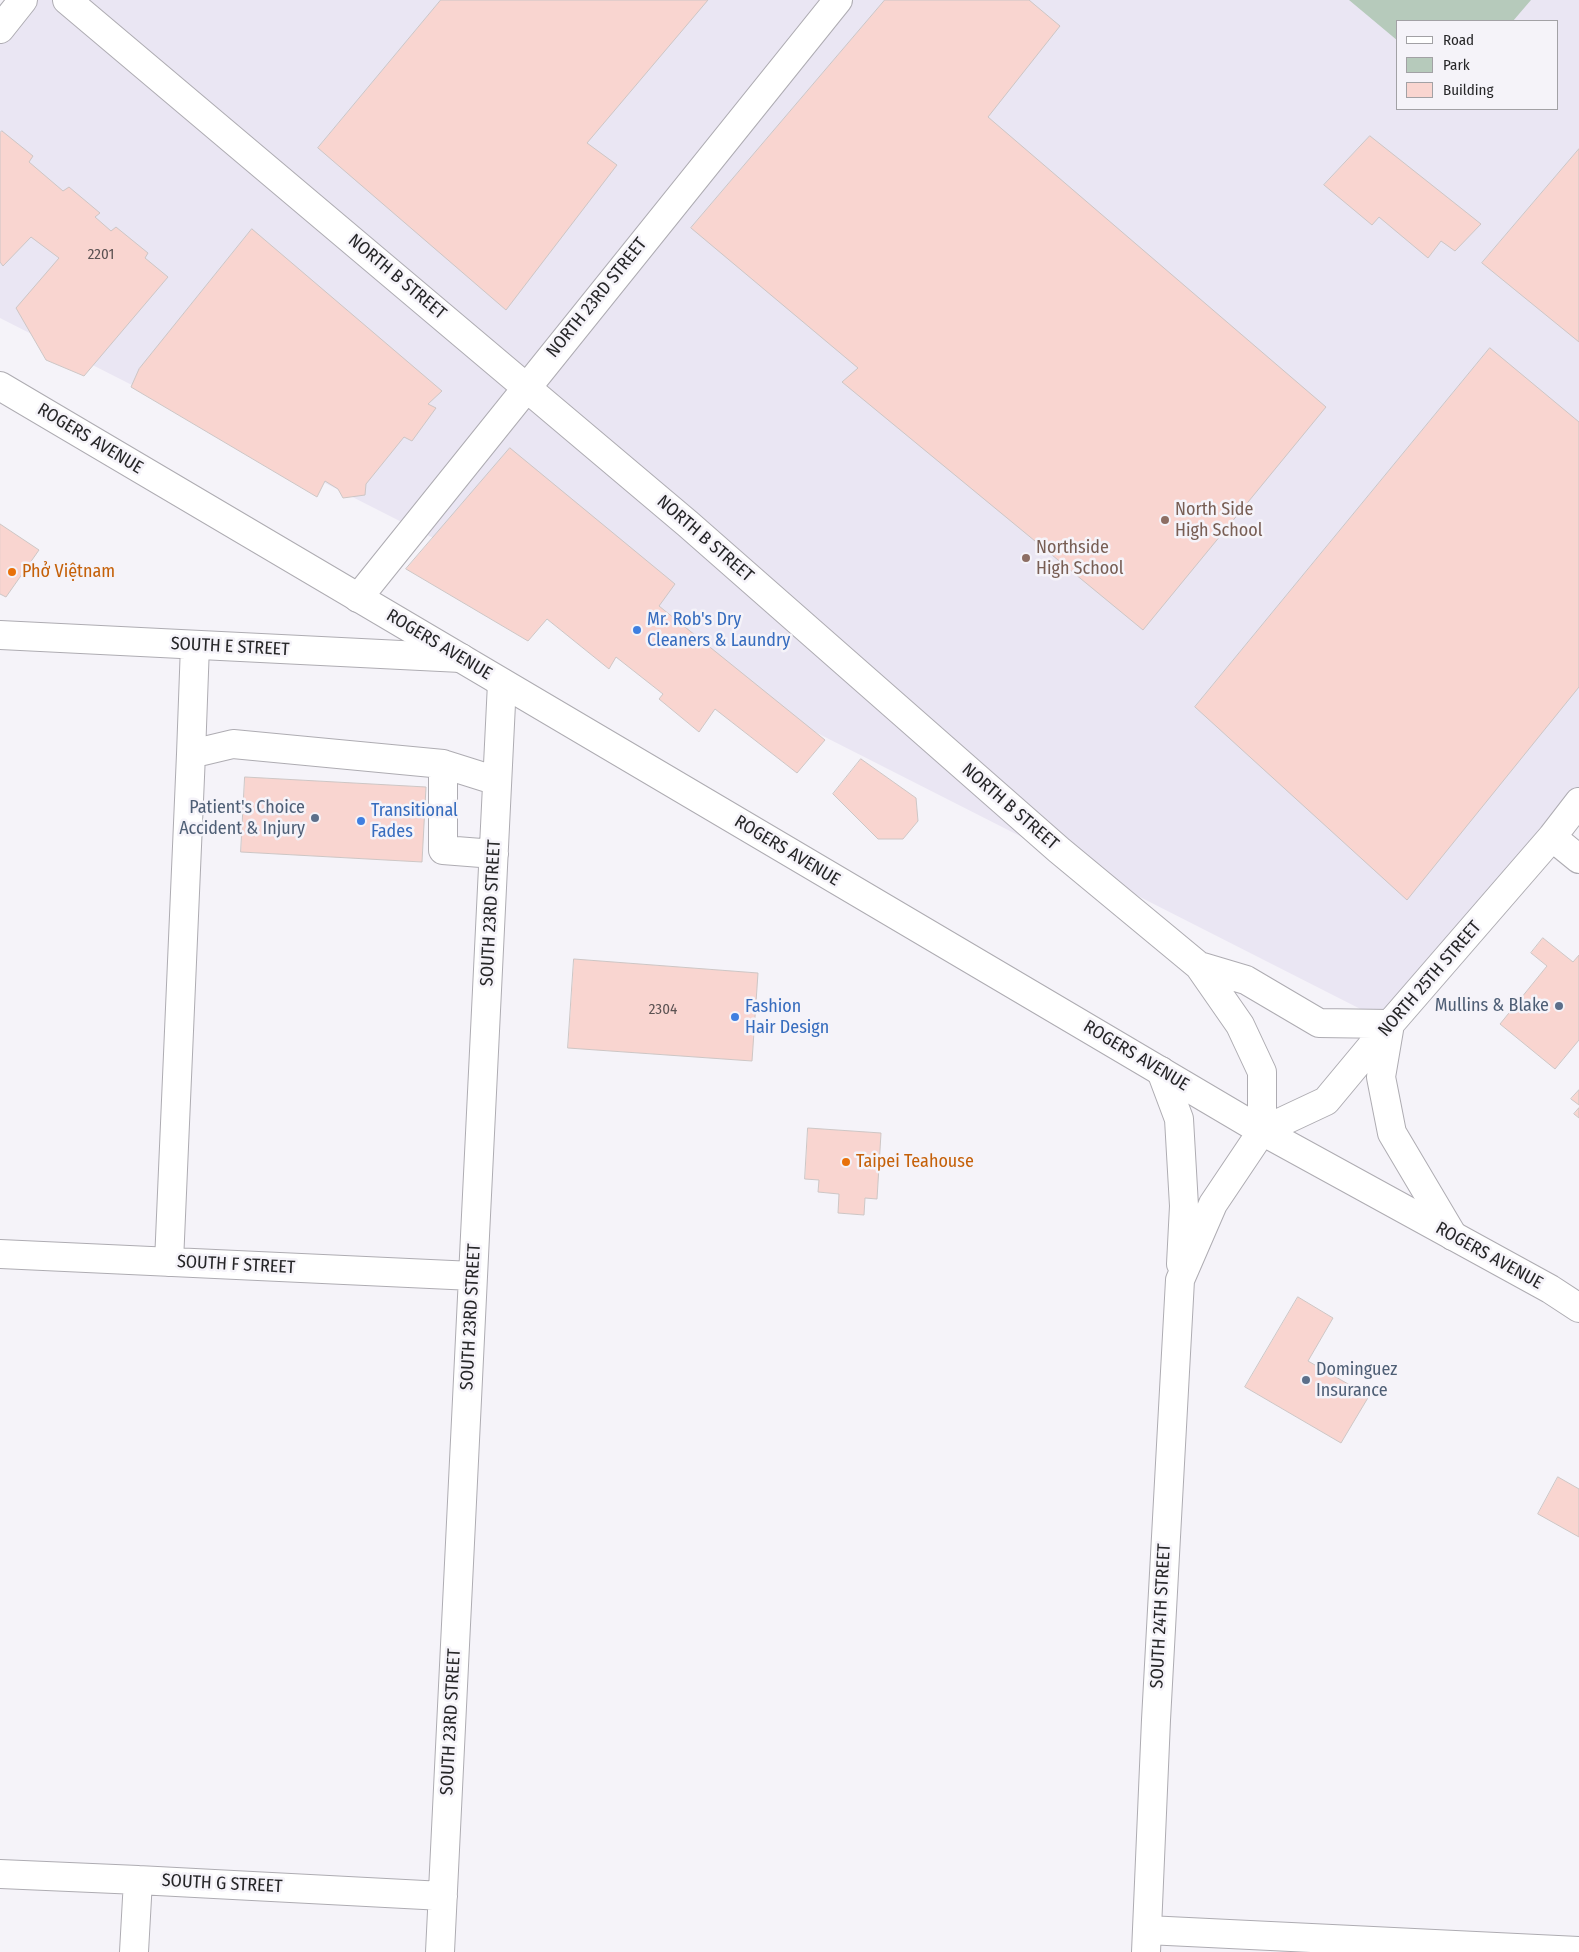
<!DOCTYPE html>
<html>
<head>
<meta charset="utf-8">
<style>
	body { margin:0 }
	#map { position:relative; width:1579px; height:1952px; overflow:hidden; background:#f5f3f9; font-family:"Fira Sans Condensed",sans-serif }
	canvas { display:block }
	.legend { position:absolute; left:1396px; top:20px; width:162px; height:90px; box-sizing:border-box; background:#f5f3f9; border:1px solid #a2a1a5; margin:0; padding:6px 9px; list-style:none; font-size:15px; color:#262628 }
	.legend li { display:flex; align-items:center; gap:10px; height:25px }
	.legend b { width:25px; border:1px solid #a2a1a5 }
</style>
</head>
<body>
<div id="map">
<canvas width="1579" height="1952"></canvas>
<ul class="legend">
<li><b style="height:6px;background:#fff"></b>Road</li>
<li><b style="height:14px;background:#b6cabb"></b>Park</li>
<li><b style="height:14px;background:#f9d5d0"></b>Building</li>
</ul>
</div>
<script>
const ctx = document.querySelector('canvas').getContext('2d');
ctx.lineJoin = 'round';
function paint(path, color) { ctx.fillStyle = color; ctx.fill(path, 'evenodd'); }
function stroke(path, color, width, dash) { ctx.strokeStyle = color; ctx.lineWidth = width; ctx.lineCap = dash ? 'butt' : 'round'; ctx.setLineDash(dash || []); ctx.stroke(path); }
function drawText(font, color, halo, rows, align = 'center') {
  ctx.font = font + ' "Fira Sans Condensed",sans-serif'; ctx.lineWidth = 5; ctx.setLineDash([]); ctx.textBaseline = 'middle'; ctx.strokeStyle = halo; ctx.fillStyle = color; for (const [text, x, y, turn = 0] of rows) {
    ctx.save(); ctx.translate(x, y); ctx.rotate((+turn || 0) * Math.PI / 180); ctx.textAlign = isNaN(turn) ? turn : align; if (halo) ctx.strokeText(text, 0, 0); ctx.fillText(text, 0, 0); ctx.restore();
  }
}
paint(new Path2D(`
	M28 0H1579V799L1390 1024 0 318V34ZM1398 21H1558V109H1398Z`), '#eae6f3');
paint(new Path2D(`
	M1349 0H1531L1513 21H1398V41Z`), '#b6cabb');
const building = new Path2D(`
	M441 0H708L587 143 617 165 506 310 318 148Z
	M885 0H1029L1060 26 988 117 1326 407 1143 630 842 382 858 368 691 228Z
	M2 131 33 156 29 162 63 191 69 187 100 213 95 217 111 231 116 227 148 253 145 258 168 277 84 376 46 360 16 308 59 258 31 237 3 266 0 262V133Z
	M1370 136 1481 224 1455 251 1441 241 1428 258 1379 217 1372 225 1324 185Z
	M1579 149V342L1482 263Z
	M252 229 442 391 428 404 436 408 412 441 404 437 366 484 365 495 343 498 338 489 325 481 317 497 131 387 139 369Z
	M1490 348 1579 422V687L1407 900 1195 707Z
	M510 448 675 584 659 606 825 740 797 773 715 709 699 732 659 699 663 694 616 657 609 669 547 619 528 641 406 569Z
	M0 524 39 550 6 597 0 594Z
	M861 759 916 798 918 821 903 839H878L833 794Z
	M245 777 426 787 422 862 241 852Z
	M1543 938 1573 962 1579 955V1040L1555 1069 1500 1024 1547 966 1531 953Z
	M574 959 758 973 752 1061 568 1048Z
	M1579 1090V1105L1571 1099Z
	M1579 1108V1118L1574 1114Z
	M808 1128 881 1133 877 1199 865 1198 864 1215 838 1213 839 1194 818 1192 819 1180 805 1179Z
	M1298 1297 1333 1318 1308 1361 1369 1396 1341 1443 1245 1387Z
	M1558 1477 1579 1489V1537L1538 1514Z`);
paint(building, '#f9d5d0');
stroke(building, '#cdc6c5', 1);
const minor = new Path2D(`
	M67 0 688 524 1059 850 1199 966 1240 1025 1262 1072V1131
	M0 29 23 0
	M358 598 838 0
	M0 635 461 658
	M195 645 191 754 233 744 443 764 497 781
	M443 764V850L494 854
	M1552 837 1579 859
	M1199 966 1246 980 1319 1023 1390 1024 1381 1077 1392 1133 1453 1236
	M1161 1071 1179 1119 1184 1206 1181 1264
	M1262 1131 1326 1101 1390 1024 1552 837 1579 802
	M0 1254 473 1276
	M169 1262 191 754
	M0 1874 138 1880 443 1896
	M1147 1930 1579 1951
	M134 1952 138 1880
	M440 1952 502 683
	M1146 1952 1156 1720 1180 1280 1213 1204 1262 1131`);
const major = new Path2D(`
	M0 386 1262 1131 1550 1289 1579 1308`);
stroke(minor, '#aeacb2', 30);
stroke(major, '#aeacb2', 30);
stroke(minor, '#fff', 28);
stroke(major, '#fff', 28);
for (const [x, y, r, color] of [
	[1165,520,5,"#8d6e63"],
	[1026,558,5,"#8d6e63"],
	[12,572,5,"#e8710a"],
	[637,630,5,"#3f7fe0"],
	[315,818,5,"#5c6f8a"],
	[361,821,5,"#3f7fe0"],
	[1559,1006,5,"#5c6f8a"],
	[735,1017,5,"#3f7fe0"],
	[846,1162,5,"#e8710a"],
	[1306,1380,5,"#5c6f8a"]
]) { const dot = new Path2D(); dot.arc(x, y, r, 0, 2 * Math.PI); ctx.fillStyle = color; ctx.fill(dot); stroke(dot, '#f5f3f9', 2); }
drawText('15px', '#5b5252', null, [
	["2201",101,255],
	["2304",663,1010]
]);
drawText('18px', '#262628', '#f5f3f9', [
	["NORTH B STREET",397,277,40],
	["NORTH 23RD STREET",597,298,-51],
	["ROGERS AVENUE",90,439,31],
	["NORTH B STREET",705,539,41],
	["ROGERS AVENUE",439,645,31],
	["SOUTH E STREET",230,647,3],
	["NORTH B STREET",1010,807,41],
	["ROGERS AVENUE",787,851,31],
	["SOUTH 23RD STREET",491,913,-87],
	["NORTH 25TH STREET",1430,979,-49],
	["ROGERS AVENUE",1136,1056,31],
	["ROGERS AVENUE",1489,1256,29],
	["SOUTH F STREET",236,1265,3],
	["SOUTH 23RD STREET",471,1317,-87],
	["SOUTH 24TH STREET",1161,1616,-87],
	["SOUTH 23RD STREET",451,1722,-87],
	["SOUTH G STREET",222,1884,3]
]);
drawText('18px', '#785e54', '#f5f3f9', [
	["North Side",1175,510],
	["High School",1175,531],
	["Northside",1036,548],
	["High School",1036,569]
], 'left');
drawText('18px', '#c56008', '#f5f3f9', [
	["Phở Việtnam",22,572],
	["Taipei Teahouse",856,1162]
], 'left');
drawText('18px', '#366cbe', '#f5f3f9', [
	["Mr. Rob's Dry",647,620],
	["Cleaners & Laundry",647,641],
	["Transitional",371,811],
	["Fades",371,832],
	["Fashion",745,1007],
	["Hair Design",745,1028]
], 'left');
drawText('18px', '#4e5e75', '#f5f3f9', [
	["Patient's Choice",305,808],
	["Accident & Injury",305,829],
	["Mullins & Blake",1549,1006],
	["Dominguez",1316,1370,"left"],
	["Insurance",1316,1391,"left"]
], 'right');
</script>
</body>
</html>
